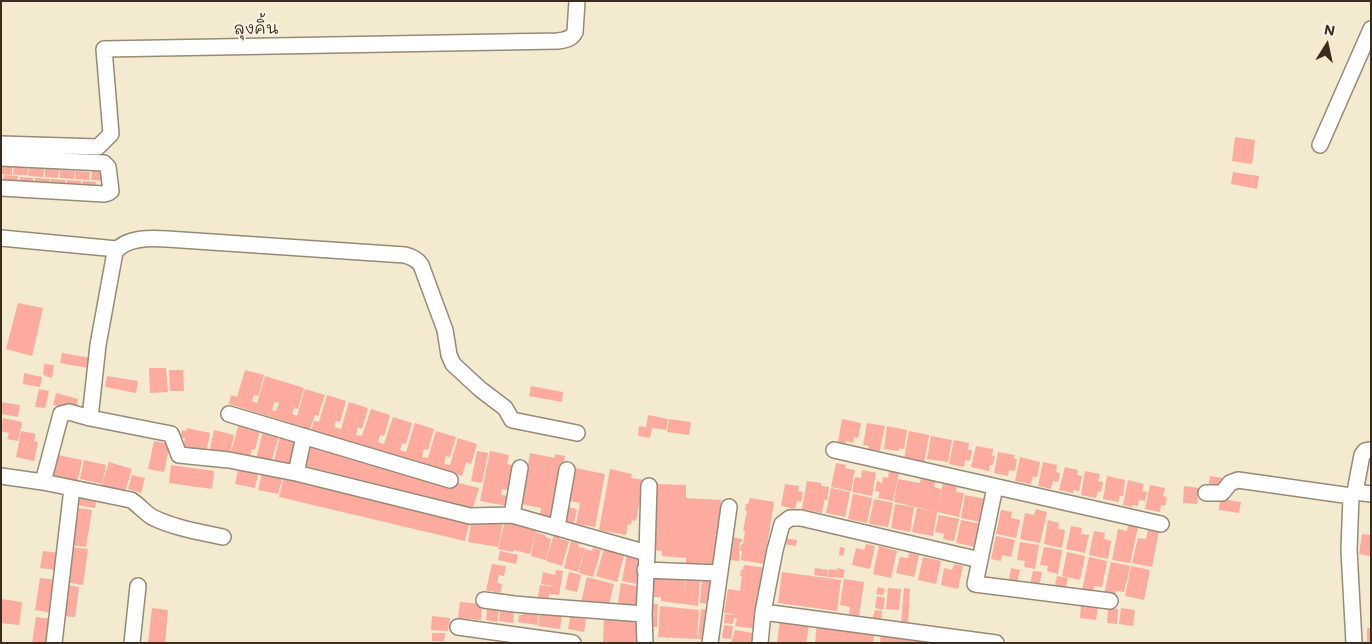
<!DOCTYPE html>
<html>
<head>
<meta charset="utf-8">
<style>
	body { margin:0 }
	#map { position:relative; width:1372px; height:644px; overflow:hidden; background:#f3ead0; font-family:Mali,sans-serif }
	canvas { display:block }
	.frame { position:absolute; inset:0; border:2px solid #3b2a1e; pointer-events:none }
	.north { position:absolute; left:1302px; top:20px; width:50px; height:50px; -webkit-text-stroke:4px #fcf5e5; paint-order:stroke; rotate:10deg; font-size:14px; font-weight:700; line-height:20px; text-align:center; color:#3b2a1e }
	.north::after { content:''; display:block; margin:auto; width:18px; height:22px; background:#3b2a1e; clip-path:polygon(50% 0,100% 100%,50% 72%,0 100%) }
</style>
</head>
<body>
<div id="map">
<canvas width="1372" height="644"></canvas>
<div class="frame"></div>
<div class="north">N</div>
</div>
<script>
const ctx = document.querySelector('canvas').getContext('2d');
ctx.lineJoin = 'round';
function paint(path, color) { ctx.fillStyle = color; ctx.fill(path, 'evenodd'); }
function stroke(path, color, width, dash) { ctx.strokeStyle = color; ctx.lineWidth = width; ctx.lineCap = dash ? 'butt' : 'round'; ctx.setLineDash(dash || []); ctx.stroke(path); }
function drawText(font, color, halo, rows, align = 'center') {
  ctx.font = font + ' Mali,"Playpen Sans Thai",sans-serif'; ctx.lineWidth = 4; ctx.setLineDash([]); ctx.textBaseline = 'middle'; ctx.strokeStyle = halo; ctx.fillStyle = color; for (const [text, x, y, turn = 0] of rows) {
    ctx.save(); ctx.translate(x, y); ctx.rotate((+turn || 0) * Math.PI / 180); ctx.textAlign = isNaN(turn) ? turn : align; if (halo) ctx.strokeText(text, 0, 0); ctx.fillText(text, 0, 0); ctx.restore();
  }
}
paint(new Path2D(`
	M1235 137 1255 140 1252 164 1232 161Z
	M1 166H12V175L1 174Z
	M14 166 28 167 27 175H13Z
	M29 168 44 169 43 177 28 176Z
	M45 169H59L58 178 45 177Z
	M60 170 75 171 74 179 60 178Z
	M76 171 90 172 89 180 75 179Z
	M92 171 107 172 106 181 91 180Z
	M1233 172 1259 176 1257 189 1231 184Z
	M4 175 18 176 17 185 3 184Z
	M20 177 33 178V186L19 185Z
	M35 178 50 179 49 187 34 186Z
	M51 179 65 180 64 188 50 187Z
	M67 180 81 181 80 189 66 188Z
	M83 181 96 182 95 191 81 190Z
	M18 303 43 308 32 356 6 349Z
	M62 353 91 358 88 368 60 363Z
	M44 364 54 365 52 378 43 375Z
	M149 368H166L168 392 150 393Z
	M169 370H183L184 391H170Z
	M245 370 264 375 258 396 254 395 252 401 257 403 265 376 304 388 298 409 294 408 292 414 297 416 305 389 325 395 318 416 315 415 310 429 229 404 231 395 237 397ZM274 402 279 403 276 411 272 410Z
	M24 373 42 377 40 387 23 384Z
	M107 376 138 381 136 393 105 387Z
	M531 386 563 392 562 402 529 396Z
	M39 389 49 391 45 408 35 407Z
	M56 393 78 399 76 410 53 405Z
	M327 395 346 401 340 422 336 421 334 427 341 429 349 402 368 408 362 429 358 427 356 435 362 436 371 409 390 415 384 436 380 435 378 442 384 444 393 417 412 423 406 444 402 443 400 450 406 452 415 423 434 429 428 450 424 449 422 457 428 458 436 431 456 437 450 457 446 456 444 464 450 465 458 438 477 444 471 464 466 462 462 476 398 457 311 430 314 421 319 422Z
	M1 402 20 405 18 417 1 414Z
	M648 415 668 419 666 430 652 428 650 438 638 436 639 426 646 427Z
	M3 418 22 422 18 441 7 439 9 433 1 431Z
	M669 419 691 422 689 435 667 432Z
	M842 419 861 423 858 438 854 437 853 443 846 441V443L838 442Z
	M239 423 260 429 255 450 252 449 249 461 230 456Z
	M867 423 885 426 879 454 868 452 869 446 863 445Z
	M887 426 907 430 904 449 899 448V451L884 449Z
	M187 428 210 433 206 454 183 449 185 438H180L182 430 186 431Z
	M214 430 234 435 229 457 209 453Z
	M21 431 36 434 34 441 38 442 34 461 16 457Z
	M263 431 279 435 271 463 256 459Z
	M909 431 929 435 924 464 904 460Z
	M280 436 298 441 295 455H292L288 469 273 465Z
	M931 436 952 440 948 462 927 459Z
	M954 440 969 443 968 450H972L970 461 965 460 964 467 949 464Z
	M154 441 170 444 164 472 148 469Z
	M311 446 479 488 473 508 306 466Z
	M976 446 993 449 992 456H995L993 465H990L989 471 971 467Z
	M477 451 488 453 482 483 471 481Z
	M490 451 509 455 507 464 517 466 512 491 502 489 501 495 509 496 507 506 480 501Z
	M998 452 1015 455 1014 459H1017L1015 471 1009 470 1008 476 994 473Z
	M530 453 555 458V454L565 456 554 517 540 515 541 508 521 504Z
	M58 455 82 460 77 483 53 478Z
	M1020 457 1040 462 1037 477 1033 476 1031 484 1015 481Z
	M84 460 106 465 102 484 80 479Z
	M109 462 132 469 124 495 101 488Z
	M1043 462 1057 465 1056 472 1060 473 1058 482 1053 481 1051 489 1038 486Z
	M836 463 846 465 845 468 855 470 851 491 831 487Z
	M171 465 214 471 212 489 169 483Z
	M239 465 259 469 255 488 235 484Z
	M1065 467 1078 470 1077 475 1082 476 1079 491 1073 490V493L1059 490Z
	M575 468 605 474 595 527 576 524 580 503 569 501Z
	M610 469 632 474 631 478 644 480 636 521 632 520 631 525 628 524 626 535 599 530Z
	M263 470 283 475 278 494 258 490Z
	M862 470 876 473 872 496 852 492 855 477 861 478Z
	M889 471 899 473 893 501 878 498 880 492 875 491 877 481 882 483 883 477 888 478Z
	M1085 471 1100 474 1098 481 1103 482 1101 492 1098 491 1096 498 1081 495Z
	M132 475 145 478 141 493 128 489Z
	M284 475 470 519 465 541 279 497Z
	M1107 476 1125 480 1123 496H1120L1118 502 1103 499Z
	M1210 476 1223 478 1221 489 1208 487Z
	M921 477 936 480 934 487 941 489 938 507 943 483 957 485 956 492 964 493 959 517 894 502 898 479 920 483Z
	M1128 480 1144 484 1142 491 1147 492 1145 501 1139 500 1138 506 1132 505V507L1123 505Z
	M807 481 821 483V486L829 487 827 500H824L822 513 802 509Z
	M656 484 686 485V498L721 500 718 565 686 564V558L662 556V551L653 550Z
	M785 484 799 486 798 491 803 492 801 502 797 501 795 509 781 506Z
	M1150 485 1165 488 1163 496 1167 497 1165 506 1161 505 1160 512 1145 509Z
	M1184 486 1199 488 1197 504 1183 503Z
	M831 488 850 492 845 517 826 513Z
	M77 492 97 495 95 508 75 505Z
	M853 494 872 498 867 523 848 519Z
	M965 495 986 499 981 522 961 518Z
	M750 498 774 502 764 564 741 560 742 551H740L741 544H743L745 531H743L747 511 745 510 746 504H748Z
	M874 499 893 503 888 527 869 524Z
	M1220 499 1241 502 1239 513 1219 510Z
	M895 504 914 507 910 532 891 528Z
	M567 507 577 509 574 523 565 521Z
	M77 508 92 510 86 547 71 545Z
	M917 508 937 512 933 536 912 532Z
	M1036 509 1047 512 1040 543 1020 539 1025 513 1034 515Z
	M1001 510 1012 512 1011 518 1020 520 1016 538 996 534Z
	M939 515 959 519 954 541 943 539 944 534 935 532Z
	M472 517 503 522 498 547 468 542Z
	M961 520 981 524 977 547 956 543Z
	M1048 520 1059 523 1058 529 1065 530 1062 548 1044 544Z
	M505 521 537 528 530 554 513 550V552L498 549Z
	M1128 525 1138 527 1130 563 1112 560 1118 529 1127 531Z
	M1071 526 1082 528 1081 534 1089 535 1085 553 1066 549Z
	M1148 529 1159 531 1152 567 1132 563 1138 538 1146 539Z
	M1094 531 1105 533 1104 539 1111 541 1108 559 1089 555Z
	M536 532 545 535V537L551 539 546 560 531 556Z
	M554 534 561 536 560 539 569 541 562 566 546 561Z
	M1362 534 1371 535V556L1359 554Z
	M996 536 1015 540 1011 557 1002 555 1001 561 991 559Z
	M733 537 742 539V542H740L739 555H740L739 561 730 560Z
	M785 538 797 540 796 546 784 544Z
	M571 541 579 543 578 547 585 548 578 572 564 568Z
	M1020 542 1039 545 1035 569 1024 567 1025 561 1017 560Z
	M866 544 875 546 870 569 852 565 856 548 864 550Z
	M879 546 897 551 891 578 873 574Z
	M70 547 88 549 83 585 64 582Z
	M840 547 845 548 843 556 839 555Z
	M1044 547 1062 550 1058 574 1047 571 1048 566 1040 565Z
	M593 548 601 550 593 577 579 573 585 549 592 551Z
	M604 549 624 555 617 582 596 576Z
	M43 551 60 553 57 570 40 568Z
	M500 551 518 555 516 564 498 560Z
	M1067 552 1085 556 1080 580 1062 576Z
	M909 553 919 555 914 577 896 573 900 557 908 558Z
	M627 554 638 556 637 563H640L636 584 622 581Z
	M923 557 941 561 936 584 918 580Z
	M1089 557 1107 561 1102 587 1094 586 1093 592 1082 590Z
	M1111 562 1130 566 1124 592 1116 591 1115 597 1104 595Z
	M492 564 506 566 504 576 499 575 497 583 502 584 500 593 486 590Z
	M954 564 963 566 958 589 941 585 944 568 952 570Z
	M744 565 767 568 758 629 735 626 737 618H734L733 624 724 623 725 614 734 615 736 605 734 614 724 613 728 589 740 591 742 576H740L741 570H743Z
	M1131 566 1150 570 1144 600 1125 596Z
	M815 568 828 570 827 577 814 575Z
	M837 568 845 570 843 578 828 577 829 569 837 570Z
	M1011 568 1020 570 1017 582 1009 580Z
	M556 570 563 571 559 595 549 594 548 603 537 601 540 585 552 587V586L541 584 543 572 555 575Z
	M1033 571 1042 572 1039 586 1030 584Z
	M569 572 581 575 577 592 565 589Z
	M653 572H668L667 592 668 576 685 577 684 595 686 577 700 578 698 606 661 601V597H652Z
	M782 572 841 580 837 611 778 603Z
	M1057 576 1068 578 1065 591 1054 589Z
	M587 577 614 584 608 608 581 602Z
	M40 578 57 580 52 613 35 610Z
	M702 578 716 579 713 604 700 603Z
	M844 579 864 582 859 616 849 614 850 607 840 605Z
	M621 583 641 587 637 607 618 603Z
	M66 585 79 587 75 617 62 616Z
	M878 587 885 589 883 595 876 594Z
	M888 588 901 589 899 610 886 609Z
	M904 588 910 589 908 624 901 623Z
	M877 596 885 598 883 610 875 608Z
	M1 599 22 602 19 625 1 623Z
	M460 602 482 604 481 620 458 618Z
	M651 604H658L657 627H650Z
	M1081 605H1085V611L1086 605 1098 607 1096 620 1080 618Z
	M660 606 699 610 697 639 658 637Z
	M152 608 168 610 165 643H148Z
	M487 608 499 610 497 622 486 620Z
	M501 608 514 610 513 623 499 621Z
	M524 608 539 610 537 625 518 622 519 615H523Z
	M1108 608 1118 609 1117 624 1107 623Z
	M1121 608 1135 610 1133 626 1119 624Z
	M701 609 712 610 709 640 698 639Z
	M540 610 562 613 560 629 538 626Z
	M875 610 882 611 880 622 872 620Z
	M571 613 584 614 583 619H586L584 632 568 629Z
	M432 616 450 618 448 631 431 630Z
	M604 616 631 617V621H640L639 643H603Z
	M36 617 52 619 48 643H32Z
	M780 621 809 625 806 643H777Z
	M817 623 875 632 873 643H815Z
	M724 625 733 626 731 639 722 638Z
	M1367 628H1371V643H1367Z
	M735 630 758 634 756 643H731Z
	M881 631 942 643H880Z
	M432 633H445L444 641H432Z`), '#fdaa9f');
const minor = new Path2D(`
	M1 144 98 147 111 134 104 49 558 41C565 40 572 39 575 32L577 1
	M1320 145 1371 29
	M1 158 104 163 108 167 111 191 108 193 104 194 1 188
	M1 238 117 249
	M229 414 450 480
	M90 418 98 345 115 252C126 237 151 238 167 239L405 255C412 257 417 259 421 265L445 330 449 355 453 364 480 389 505 408 512 420 577 433
	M834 450 1161 524
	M296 473 304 436
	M1 476 43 482 131 500C139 505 144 512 152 517 174 528 200 532 223 537
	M43 482 61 414 69 412 90 418 171 434 179 455 229 460 296 473 470 516 512 515 647 553
	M995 487 975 584 1110 601
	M1355 492 1362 455 1365 451 1371 450
	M1206 493H1222L1230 483 1238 480 1351 496
	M512 515 520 468
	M557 527 567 470
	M645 570 720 573
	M484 600 514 604 537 606 644 614
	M763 612 996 643
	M458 627 573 643
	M54 643 72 488
	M132 643 138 586
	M645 643 644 614 647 553 649 486
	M710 643 729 507
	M760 643 763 612 775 550 782 524 790 518H801L980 560
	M1354 643 1349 550 1351 496 1355 492 1371 494`);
stroke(minor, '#978a77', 18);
stroke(minor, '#fff', 15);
drawText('16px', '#3b2a1e', '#fcf5e5', [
	["ลุงคิ้น",256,29,-1]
]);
</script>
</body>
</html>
